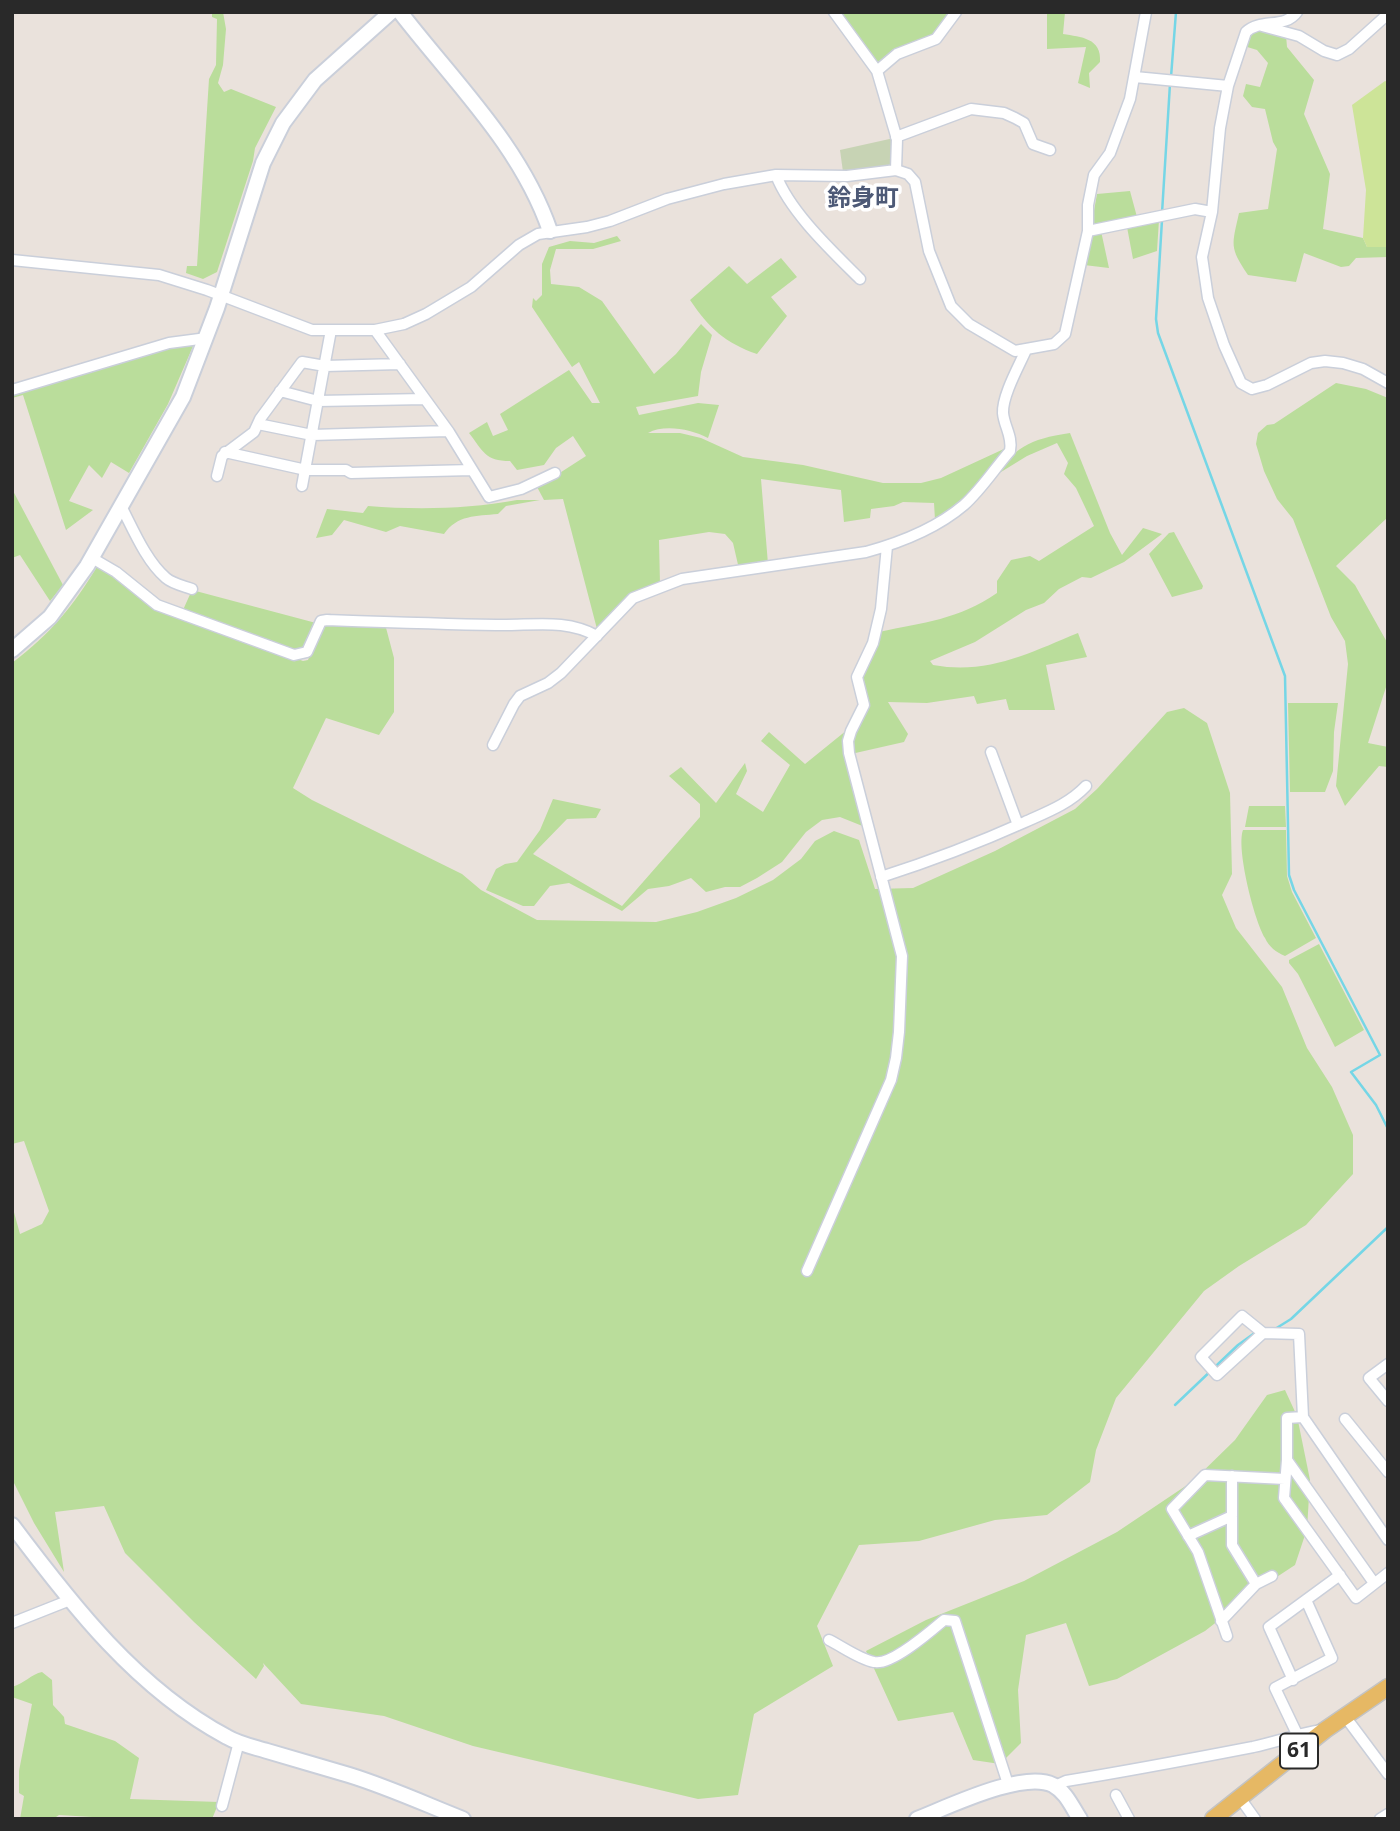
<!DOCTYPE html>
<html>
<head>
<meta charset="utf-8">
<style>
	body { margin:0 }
	#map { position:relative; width:1400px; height:1831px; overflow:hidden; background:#eae2dc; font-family:"Open Sans",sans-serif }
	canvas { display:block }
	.frame { position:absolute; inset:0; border:14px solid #292929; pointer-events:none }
</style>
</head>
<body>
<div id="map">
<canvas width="1400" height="1831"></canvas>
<div class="frame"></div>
</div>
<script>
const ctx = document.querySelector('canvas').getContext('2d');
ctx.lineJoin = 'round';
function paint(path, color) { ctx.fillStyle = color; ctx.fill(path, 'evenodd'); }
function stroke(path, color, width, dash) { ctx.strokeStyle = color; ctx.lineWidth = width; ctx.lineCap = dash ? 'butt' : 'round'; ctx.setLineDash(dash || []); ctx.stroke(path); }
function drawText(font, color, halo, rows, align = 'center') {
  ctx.font = font + ' "Open Sans","Noto Sans JP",sans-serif'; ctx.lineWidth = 7; ctx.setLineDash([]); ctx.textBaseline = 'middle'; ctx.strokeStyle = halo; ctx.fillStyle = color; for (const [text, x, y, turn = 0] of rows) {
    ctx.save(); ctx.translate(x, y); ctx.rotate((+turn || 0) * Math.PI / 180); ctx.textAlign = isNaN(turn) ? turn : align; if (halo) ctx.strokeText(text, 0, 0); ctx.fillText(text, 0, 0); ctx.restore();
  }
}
paint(new Path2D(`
	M212 12H223L226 29 223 65 218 83 224 92 231 89 276 107 255 148 253 161 217 272 203 279 186 273 187 266H197L209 79 216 65 217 19 212 17Z
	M836 12H953L934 37 878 65Z
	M1047 12H1065L1063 34C1081 37 1102 38 1100 62L1089 73 1090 88 1078 83 1086 47 1047 49Z
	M1260 31 1286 35 1287 47 1314 80 1304 114 1330 174 1323 229 1363 238 1367 247H1388V257L1356 258 1349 266 1341 267 1304 253 1296 282 1248 275C1229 247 1232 245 1239 213L1268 209 1277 149 1273 142 1265 109 1252 107 1243 96 1246 84 1260 87 1268 63 1257 50 1244 46 1247 34Z
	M1130 191 1137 217 1099 225 1092 222 1097 194Z
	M1159 220 1157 251 1133 259 1127 227Z
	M1101 231 1109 268 1084 265 1091 237Z
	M617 236 621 241 593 249H556L550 270 551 284 579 287 602 301 654 374 676 354 701 324 712 335 701 372 698 396 636 407 639 415 698 403 719 405 708 438C691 429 664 424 648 433H680L701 438 743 457 803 465 883 483H921L941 478 1006 448 1007 451 962 502 935 520 934 503 903 502 894 506 871 509 870 518 844 522 841 490 761 479 768 564 739 569 733 543 725 534 709 532 659 540 660 584 597 629 563 499 544 500 536 485 555 476 586 456 573 436 556 448 544 465 517 470 510 461C485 461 483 451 469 433L487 422 493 436 508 430 500 414 569 370 592 403H600L579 362 572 367 532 307 533 298 536 301 542 295V264L549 247 570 241 594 243Z
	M781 258 797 277 771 297 787 316 757 354C725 343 709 328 690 300L729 266 747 284Z
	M194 344 168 404 129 473 111 462 102 478 89 465 69 501 93 510 66 530 23 395 12 398V393L169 347Z
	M1336 383 1366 389 1388 398V517L1336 566 1355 585 1388 644V681L1368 743 1388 747V767L1379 766 1345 806 1336 786 1348 664 1345 641 1331 617 1293 519 1277 499 1264 471 1256 444 1258 433 1267 425 1274 424Z
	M1070 433 1110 533 1122 555 1143 528 1162 534 1124 562 1091 578 1082 577 1059 589 1044 603 1026 610 975 642 930 661 933 665C988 675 1029 653 1078 633L1087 657 1046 665 1055 710H1009L1006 699 977 704 974 696 927 703 888 702 908 734 904 742 851 754 854 732 867 704 859 678 879 632C924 622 958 620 997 593V581L1011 560 1030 556 1039 561 1094 526 1076 488 1064 474 1068 463 1057 443 1027 456 988 480C1016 448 1028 439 1070 433Z
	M12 489 63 585 50 601 20 555 12 558Z
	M517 500H540L506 506 498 514C476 516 457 515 444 534L400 526 386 532 344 520 332 535 316 538 327 509 363 513 368 506C418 510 467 509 517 500Z
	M1174 532 1203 586 1202 589 1172 597 1149 554 1169 533Z
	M98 565 178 615 303 661 308 660 323 623 385 624 394 658V712L379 735 326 718 293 788 312 800 462 874 481 890 537 920 656 922 697 912 736 898 773 880 801 859 815 841 834 831 859 840 875 889 913 888 995 851 1075 809 1097 789 1167 712 1184 708 1207 723 1230 793 1232 874 1222 895 1236 928 1282 987 1307 1048 1332 1087 1353 1135V1174L1306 1225 1239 1266 1204 1291 1116 1398 1096 1450 1090 1482 1047 1515 995 1520 919 1541 859 1545 817 1626 833 1666 754 1714 738 1795 698 1799 473 1746 384 1716 301 1704 263 1663 264 1666 256 1679 194 1622 125 1553 104 1506 55 1512 64 1572 34 1523 12 1479V1205L20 1234 42 1224 49 1211 24 1141 12 1144V663C51 633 73 607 98 565Z
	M192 590 316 623 309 647 300 653 183 610Z
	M1288 703H1338L1334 732 1333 771 1325 792H1290Z
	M847 730 865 827 840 817 822 820 806 832 782 862 757 878 740 887H725L706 892 691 878 669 886 648 889 622 911 569 883 550 886 534 906H523L486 890 496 869 505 864 517 862 540 830 553 799 601 809 596 818 567 819 533 854 622 906 700 817V804L669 776 681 767 716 803 745 763 747 771 736 794 763 812 790 765 761 741 769 732 805 764Z
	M1249 806H1285L1286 827H1245Z
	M1243 830H1286L1287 876 1292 892 1316 938 1285 956C1276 952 1269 947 1265 938 1254 920 1236 848 1243 830Z
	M1319 944 1364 1030 1335 1047 1298 974 1289 963V960Z
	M1285 1390 1297 1416 1310 1480 1307 1529 1295 1565 1260 1588 1205 1631 1117 1679 1089 1686 1066 1623 1026 1635 1018 1690 1021 1743 1000 1764 973 1760 953 1712 898 1721 866 1651 926 1620 1024 1581 1117 1532 1193 1481 1235 1440 1267 1395Z
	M42 1672 52 1680 53 1705 64 1717 65 1724 115 1741 139 1758 130 1799 219 1802 212 1819 109 1818 59 1815 53 1819H20L24 1796 19 1793V1771L32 1704 12 1697V1687C23 1684 32 1674 42 1672Z`), '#badd9b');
paint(new Path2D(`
	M894 138 893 164 891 168 843 172 840 150Z`), '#c7d3b4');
paint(new Path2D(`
	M1385 81 1388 82V247H1367L1363 238 1366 190 1352 105Z`), '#cde498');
stroke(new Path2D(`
	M1171 77 1176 12
	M1162 213 1170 84
	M1162 220 1156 319 1158 333 1285 676 1289 875 1294 890 1380 1055 1351 1072 1376 1105 1388 1129
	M1275 1329 1291 1319 1388 1227
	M1175 1405 1238 1345 1256 1332`), '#75d6e6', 2.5);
const street = new Path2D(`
	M834 12 877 71 897 139 896 170
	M1297 12C1285 29 1261 18 1246 32L1228 86 1220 128 1212 212 1202 257 1208 298 1224 345 1241 383 1252 389 1267 385 1311 363 1325 361 1343 363 1363 369 1388 383
	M1262 26 1299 36 1324 51 1337 55 1349 49 1388 14
	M877 71 897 54 936 39 956 12
	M1135 77 1228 86
	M896 137 971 109 1004 113 1015 118 1024 123 1033 144 1050 150
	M776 175C790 212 832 251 860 279
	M1088 231 1195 209 1212 212
	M12 260 159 275 207 290 312 330H375L404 324 426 314 471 287 519 245 538 234 587 227 610 221 667 199 724 184 776 175 847 176 896 170 908 174 915 182 929 251 951 306 969 324 1015 351 1054 344 1065 334 1088 231V205L1094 175 1110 153 1130 99 1146 12
	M375 330 449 432 489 497 521 489 555 473
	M12 390 169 343 207 338
	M280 391 318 401 425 399
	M258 424 312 435 448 431
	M225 452 306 470H346L351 473 472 470
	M217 476 222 456 254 432 260 419 302 362 325 366 400 364
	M302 486 331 330
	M121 506C133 529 146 561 166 578 173 584 184 586 192 589
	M92 558 116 572 157 605 294 655 307 652 321 621 327 620C384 622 440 624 496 625 532 626 565 618 597 636
	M493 745 514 704 520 696 548 683 561 673 633 598 682 579 866 552C899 543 937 528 964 505 981 490 995 468 1010 451 1013 437 1004 426 1003 413 1002 396 1019 366 1026 350
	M991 752 1018 825
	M881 877C931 861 978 843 1025 822 1047 812 1069 804 1086 786
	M807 1271 891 1080 896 1058 899 1032 902 956 849 753 848 741 851 731 864 705 857 677 873 643 881 609 887 546
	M1263 1333 1242 1316 1201 1357 1217 1375 1263 1333 1299 1334 1303 1417
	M1388 1364 1369 1378 1388 1401
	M1345 1419 1388 1472
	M1287 1460 1374 1583
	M1232 1476V1545L1256 1584
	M1188 1536 1232 1516
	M1388 1540 1303 1417 1287 1418V1460L1284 1498 1356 1598 1388 1573
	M1221 1621 1256 1584 1272 1576
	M12 1623 70 1600
	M1227 1636 1198 1552 1172 1509 1205 1475 1285 1479
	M829 1640C843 1647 859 1659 874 1662 891 1666 931 1631 944 1620L955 1621 1008 1784
	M1293 1680 1269 1627 1340 1575
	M1344 1715 1388 1774
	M1297 1734 1275 1688 1332 1658 1306 1600
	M1055 1786 1066 1781C1128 1771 1191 1759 1253 1747 1276 1742 1298 1734 1321 1730
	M1116 1795 1129 1819
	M1240 1798 1255 1819
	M222 1806 239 1742
	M1380 1819 1388 1814`);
const secondary = new Path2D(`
	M400 12C454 82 521 146 550 231
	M12 650 50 617 87 566 183 397 217 308 263 163 283 123 315 80 391 12
	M12 1525C72 1605 137 1689 227 1737 239 1744 254 1747 267 1751 294 1759 322 1767 349 1775 388 1787 425 1804 463 1819
	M917 1819C948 1807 1023 1770 1053 1785 1066 1792 1072 1807 1080 1819`);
const primary = new Path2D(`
	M1213 1819 1325 1730 1388 1687`);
stroke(street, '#cacfda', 13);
stroke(secondary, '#cacfda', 18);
stroke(primary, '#c3c3c3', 19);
stroke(street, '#fff', 10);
stroke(secondary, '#fff', 14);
stroke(primary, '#e6b864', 16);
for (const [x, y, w] of [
	[1299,1751,38]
]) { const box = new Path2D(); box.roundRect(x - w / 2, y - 17.5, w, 35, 5); ctx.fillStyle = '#fff'; ctx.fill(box); stroke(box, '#292929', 2); }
drawText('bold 21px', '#292929', null, [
	["61",1299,1751]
]);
drawText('bold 24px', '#4d5976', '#fff', [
	["鈴身町",863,199]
]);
</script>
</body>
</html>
